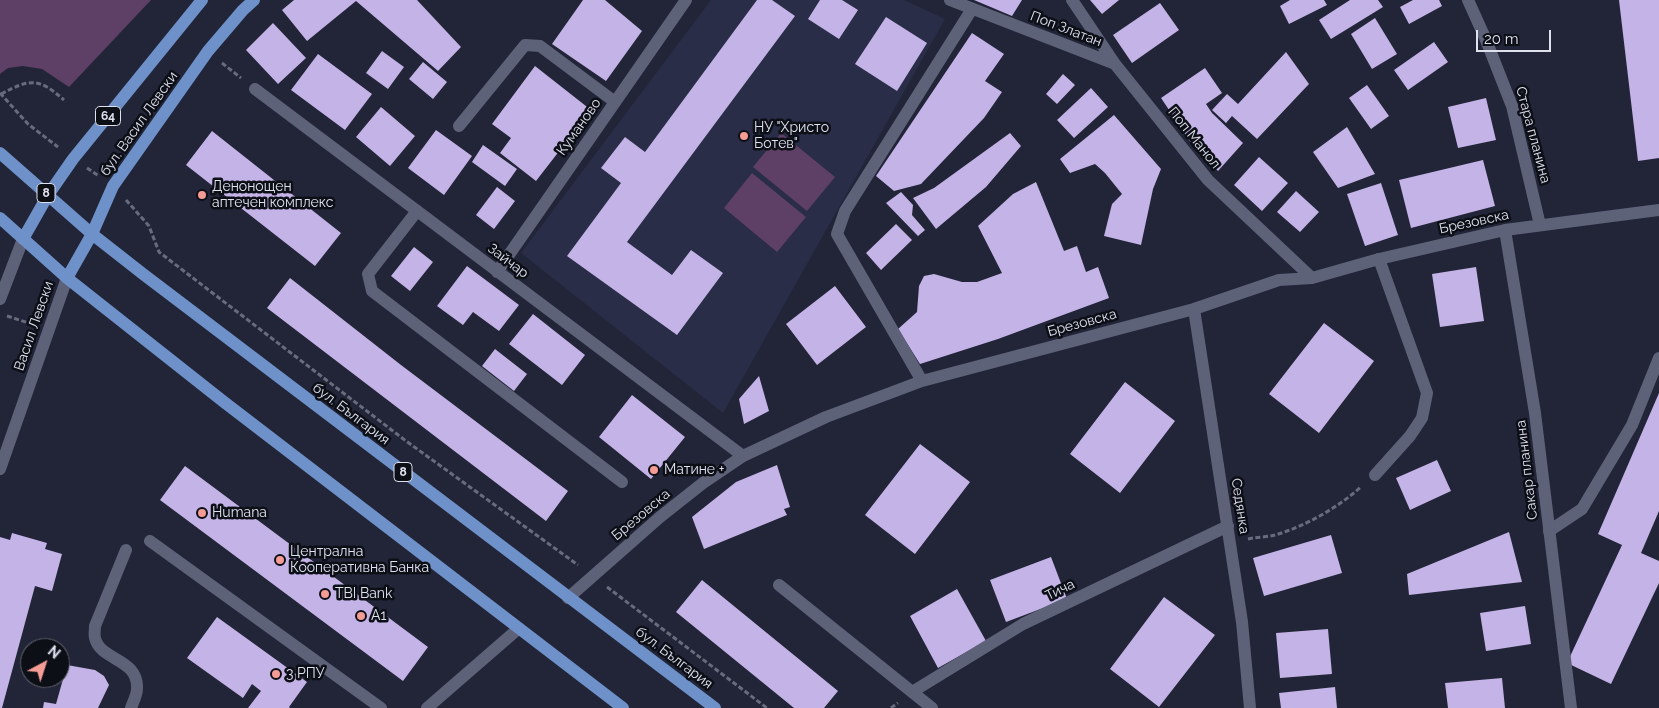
<!DOCTYPE html>
<html>
<head>
<meta charset="utf-8">
<style>
	body { margin:0 }
	#map { position:relative; width:1659px; height:708px; overflow:hidden; background:#222538; font-family:Raleway,sans-serif }
	canvas { display:block }
	.north { position:absolute; left:20px; top:638px; width:50px; height:50px; box-sizing:border-box; background:#0d0f17; border:1px solid #61636d; border-radius:50%; rotate:40deg; font-size:14px; font-weight:700; line-height:20px; text-align:center; color:#dfe1ef }
	.north::after { content:''; display:block; margin:auto; width:18px; height:22px; background:#f59c95; clip-path:polygon(50% 0,100% 100%,50% 72%,0 100%) }
	.scale { position:absolute; left:1476px; top:30px; width:75px; height:22px; box-sizing:border-box; border:2px solid #dfe1ef; border-top:0; padding-left:6px; font-size:15px; line-height:18px; white-space:nowrap; color:#dfe1ef; -webkit-text-stroke:4px #0d0f17; paint-order:stroke }
</style>
</head>
<body>
<div id="map">
<canvas width="1659" height="708"></canvas>
<div class="north">N</div>
<div class="scale">20 m</div>
</div>
<script>
const ctx = document.querySelector('canvas').getContext('2d');
ctx.lineJoin = 'round';
function paint(path, color) { ctx.fillStyle = color; ctx.fill(path, 'evenodd'); }
function stroke(path, color, width, dash) { ctx.strokeStyle = color; ctx.lineWidth = width; ctx.lineCap = dash ? 'butt' : 'round'; ctx.setLineDash(dash || []); ctx.stroke(path); }
function drawText(font, color, halo, rows, align = 'center') {
  ctx.font = font + ' Raleway,sans-serif'; ctx.lineWidth = 5; ctx.setLineDash([]); ctx.textBaseline = 'middle'; ctx.strokeStyle = halo; ctx.fillStyle = color; for (const [text, x, y, turn = 0] of rows) {
    ctx.save(); ctx.translate(x, y); ctx.rotate((+turn || 0) * Math.PI / 180); ctx.textAlign = isNaN(turn) ? turn : align; if (halo) ctx.strokeText(text, 0, 0); ctx.fillText(text, 0, 0); ctx.restore();
  }
}
paint(new Path2D(`
	M711 0H904L945 19 723 413 521 253Z`), '#292d47');
paint(new Path2D(`
	M0 0H151L69 87 42 69 23 66 8 68 0 74Z
	M781 133 835 177 807 211 753 167Z
	M752 173 806 217 777 252 724 208Z`), '#5e3f65');
paint(new Path2D(`
	M294 0H417L461 47 438 71 356 1 307 41 282 10Z
	M583 0H605L642 31 606 81 552 44Z
	M757 0H772L795 16 627 242 672 275 691 250 723 273 677 335 567 256 621 183 601 168 625 137 645 152Z
	M820 0H842L858 10 839 39 808 19Z
	M974 0H1022L1012 16Z
	M1090 0H1119L1102 14Z
	M1290 0H1324L1327 5 1289 24 1280 6Z
	M1350 0H1378L1383 7 1331 39 1319 20Z
	M1413 0H1439L1442 6 1409 24 1400 7Z
	M1619 0H1659V158L1638 161Z
	M1160 3 1179 30 1132 63 1113 35Z
	M886 17 927 43 897 91 855 64Z
	M1375 18 1397 54 1372 69 1351 34Z
	M273 23 306 58 278 84 246 50Z
	M972 33 1004 54 985 81 1002 92 984 118 921 184 894 191 876 176Z
	M1434 42 1448 62 1408 90 1394 70Z
	M382 51 404 67 388 89 366 73Z
	M1286 52 1309 84 1257 139 1232 116 1226 123 1212 110 1227 94 1238 104Z
	M318 54 372 94 345 130 291 90Z
	M423 62 447 82 433 99 409 79Z
	M535 66 591 110 536 181 500 153 511 138 492 124Z
	M1205 68 1222 93 1206 104 1212 113 1243 143 1218 171 1190 141 1161 98Z
	M1063 74 1075 85 1057 104 1046 94Z
	M1367 85 1389 116 1371 129 1349 98Z
	M1091 88 1108 107 1074 138 1057 120Z
	M1486 98 1496 140 1458 148 1448 107Z
	M381 107 415 136 390 166 356 137Z
	M1114 115 1161 169 1153 189 1141 245 1104 236 1112 204 1122 194 1105 173 1095 164 1070 173 1060 159Z
	M1347 127 1375 174 1338 188 1313 152Z
	M436 130 472 156 444 195 408 168Z
	M212 131 341 233 315 266 186 165Z
	M1010 133 1021 146 986 187 936 229 913 198 934 188Z
	M483 145 517 169 505 186 472 162Z
	M1259 157 1288 183 1262 211 1234 185Z
	M1483 160 1495 206 1411 228 1399 180Z
	M1036 182 1064 251 1077 246 1086 272 1098 267 1109 298 998 339 920 364 898 329 917 312 919 286 924 276 934 274 962 282H977L1002 273 978 226 1013 194Z
	M1381 183 1398 235 1365 246 1347 194Z
	M497 187 515 201 494 229 476 215Z
	M1296 191 1319 212 1300 232 1277 212Z
	M901 192 913 205 912 215 925 230 918 236 886 203Z
	M896 224 912 240 881 270 866 253Z
	M414 247 433 262 410 291 391 276Z
	M467 266 519 305 499 331 473 312 463 325 437 306Z
	M1476 267 1484 321 1440 327 1432 274Z
	M290 278 401 365 568 491 546 521 267 308Z
	M835 286 866 327 817 365 786 324Z
	M533 314 585 355 562 385 509 344Z
	M1324 323 1374 361 1319 433 1269 394Z
	M495 349 527 374 514 391 482 366Z
	M759 376 769 411 744 424 739 399Z
	M1125 382 1175 421 1120 493 1070 454Z
	M1659 393V511L1641 553 1659 561V583L1611 684 1567 663 1622 545 1598 534Z
	M632 395 685 437 651 479 599 437Z
	M920 444 970 482 915 554 865 515Z
	M1437 460 1451 491 1410 510 1396 478Z
	M777 465 790 507 784 509 787 515 704 549 692 517 736 482Z
	M185 466 428 647 403 681 160 500Z
	M1509 532 1522 582 1409 595 1407 574Z
	M12 533 47 543 45 549 62 554 52 591 35 586 2 708H0V537L10 540Z
	M1331 535 1342 573 1264 596 1253 558Z
	M1051 557 1067 599 1006 622 990 580Z
	M702 580 838 691 824 708H794L676 612Z
	M957 589 986 641 938 668 910 616Z
	M1164 597 1215 635 1159 707 1110 669Z
	M1525 606 1531 644 1486 651 1480 613Z
	M217 617 307 682 289 707 290 708H248L261 691 252 684 243 698 187 658Z
	M1328 629 1332 674 1280 678 1276 633Z
	M67 665 95 670 104 676 109 685 98 708H43L44 702 56 704Z
	M1502 678 1505 708H1448L1445 683Z
	M1335 687 1337 708H1281L1279 693Z`), '#c3b3e6');
stroke(new Path2D(`
	M222 63 241 78
	M0 93 28 124 58 147
	M1 94C30 79 38 77 64 100
	M87 168 99 176
	M126 200 149 226 159 252 406 441 578 565
	M7 316 32 324
	M1248 539C1257 537 1267 537 1275 535 1306 526 1337 508 1361 487
	M607 587 767 708
	M891 708 898 703`), '#686b7c', 3, [5, 2.5]);
stroke(new Path2D(`
	M459 126 525 45 540 46 615 102
	M417 211 368 274 372 291 622 482
	M1375 475 1410 436 1422 418 1427 393 1379 259
	M1549 531 1582 509 1632 425 1659 358`), '#5e6279', 12);
stroke(new Path2D(`
	M950 0 1115 64
	M1072 0 1115 64 1208 180 1312 278
	M1468 0 1486 40 1512 106 1540 225
	M255 89 743 456
	M1505 230 1535 413 1571 708
	M497 272 686 0
	M0 299 23 239
	M1194 309 1242 622 1250 708
	M922 381 837 234 845 211 972 9
	M0 469 67 278
	M150 541 381 708
	M126 550 95 626C95 630 94 635 95 638 100 661 139 658 137 689 137 695 133 702 131 708
	M779 585 932 708
	M568 598 660 517 703 483 743 456 826 417 922 381 1194 309 1279 280 1312 278 1379 259 1505 230 1659 210
	M912 692 1023 624 1228 526
	M427 708 518 629`), '#5e6279', 12);
stroke(new Path2D(`
	M0 153 92 234 143 274 715 708
	M0 218 67 278 224 402 623 708
	M23 239 48 195 73 159 202 0
	M67 278 92 234 113 186 208 51 243 10 254 0`), '#6e91c9', 12);
for (const [x, y, r, color] of [
	[744,136,5,"#f59c95"],
	[202,195,5,"#f59c95"],
	[654,470,5,"#f59c95"],
	[202,513,5,"#f59c95"],
	[280,560,5,"#f59c95"],
	[325,594,5,"#f59c95"],
	[361,616,5,"#f59c95"],
	[276,674,5,"#f59c95"]
]) { const dot = new Path2D(); dot.arc(x, y, r, 0, 2 * Math.PI); ctx.fillStyle = color; ctx.fill(dot); stroke(dot, '#0d0f17', 2); }
for (const [x, y, w] of [
	[108,116,25],
	[46,193,18],
	[403,472,18]
]) { const box = new Path2D(); box.roundRect(x - w / 2, y - 9.5, w, 19, 4); ctx.fillStyle = '#0d0f17'; ctx.fill(box); stroke(box, '#dfe1ef', 1); }
drawText('bold 12px', '#dfe1ef', null, [
	["64",108,116],
	["8",46,193],
	["8",403,472]
]);
drawText('14px', '#dfe1ef', '#0d0f17', [
	["Поп Златан",1066,29,21],
	["бул. Васил Левски",139,124,-55],
	["Куманово",579,127,-55],
	["Стара планина",1533,135,75],
	["Поп Манол",1194,138,51],
	["Брезовска",1474,222,-12],
	["Зайчар",508,261,37],
	["Брезовска",1082,323,-15],
	["Васил Левски",34,326,-71],
	["бул. България",351,414,37],
	["Сакар планина",1527,470,-97],
	["Седянка",1240,506,81],
	["Брезовска",641,515,-40],
	["Тича",1060,590,-26],
	["бул. България",674,658,37]
]);
drawText('14px', '#dfe1ef', '#0d0f17', [
	["НУ \"Христо",754,128],
	["Ботев\"",754,144],
	["Денонощен",212,187],
	["аптечен комплекс",212,203],
	["Матине +",664,470],
	["Humana",212,513],
	["Централна",290,552],
	["Кооперативна Банка",290,568],
	["TBI Bank",335,594],
	["A1",371,616],
	["3 РПУ",286,674]
], 'left');
</script>
</body>
</html>
